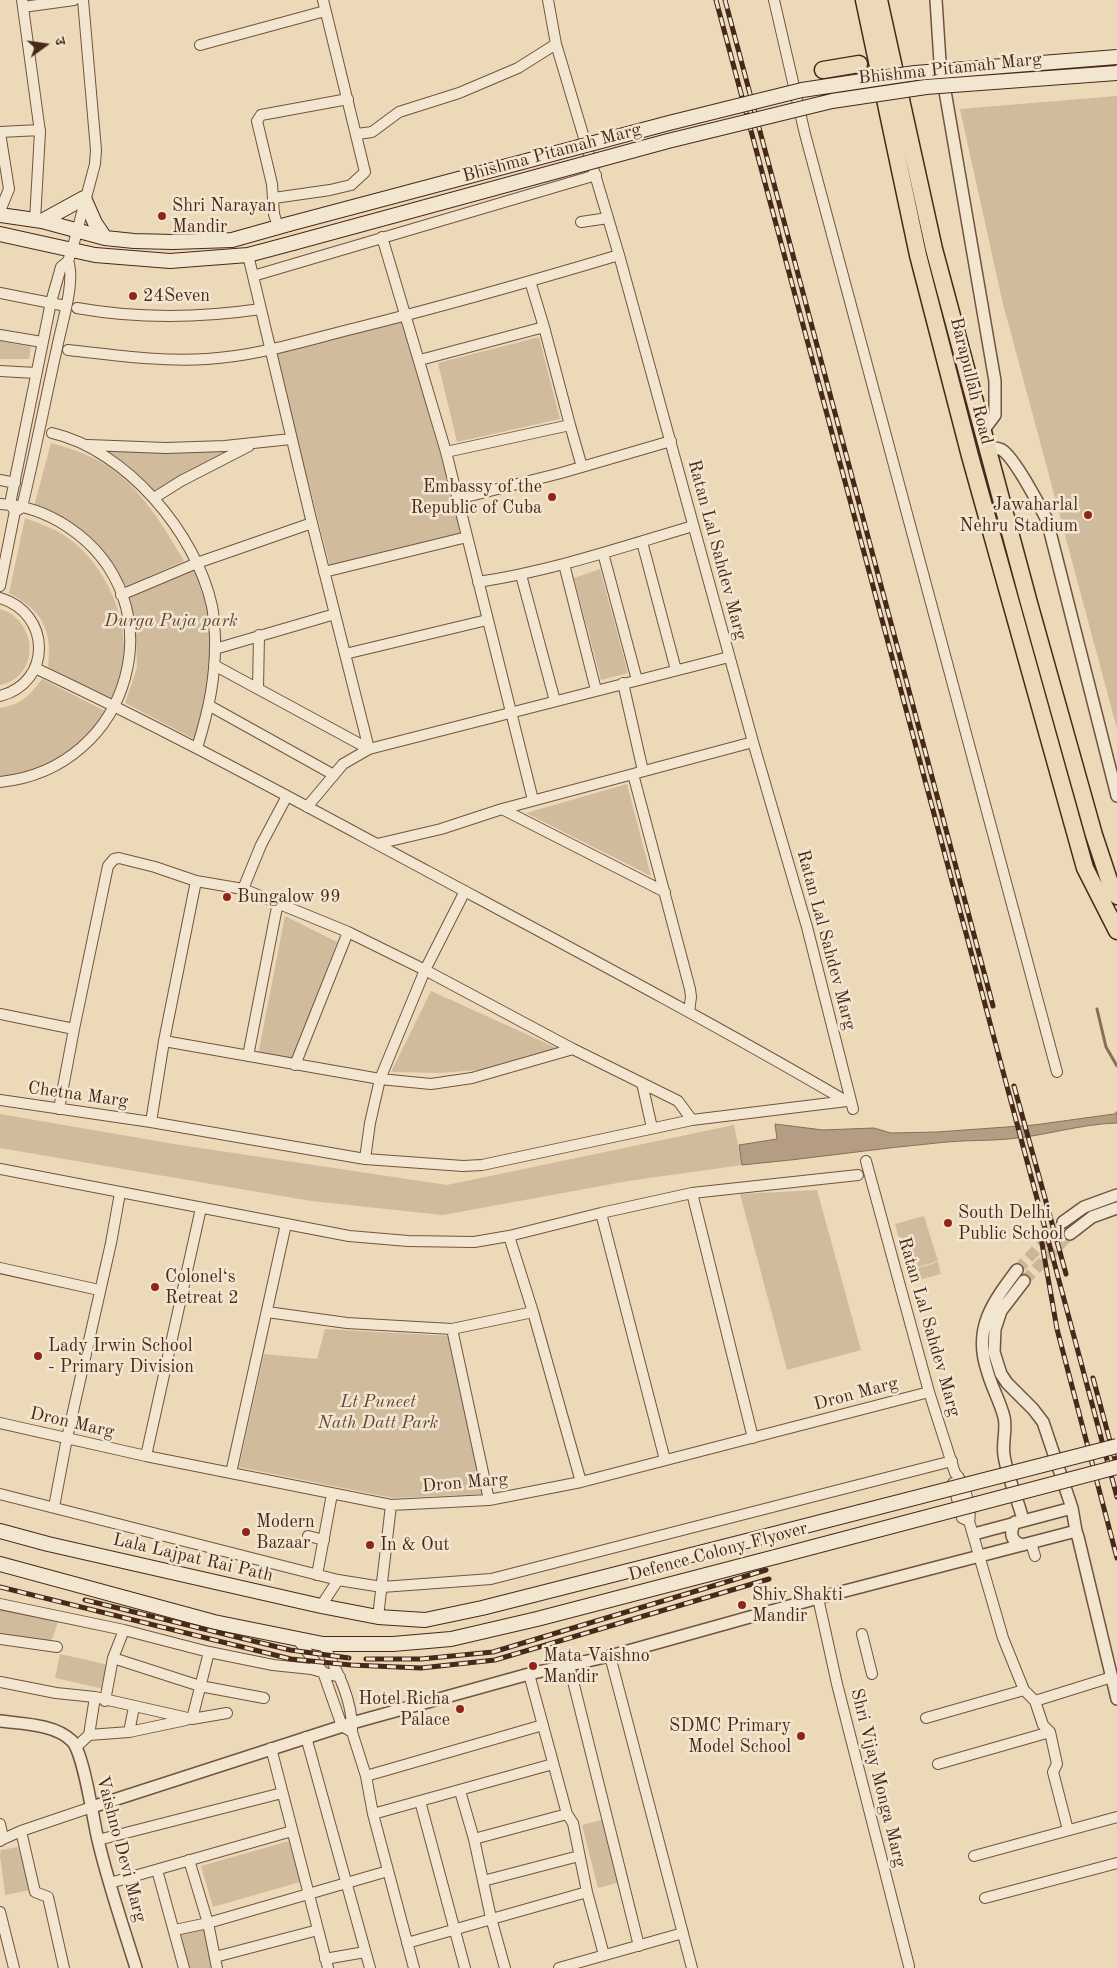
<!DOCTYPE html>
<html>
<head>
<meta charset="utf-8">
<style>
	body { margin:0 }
	#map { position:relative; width:1117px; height:1968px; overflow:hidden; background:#ecd9b8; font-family:"Old Standard TT","Noto Serif Devanagari",serif }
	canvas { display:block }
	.north { position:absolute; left:20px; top:20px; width:50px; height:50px; -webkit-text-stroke:4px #f3e6d1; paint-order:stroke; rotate:76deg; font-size:14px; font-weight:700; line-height:20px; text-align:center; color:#47281a }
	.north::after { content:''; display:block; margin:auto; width:18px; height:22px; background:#47281a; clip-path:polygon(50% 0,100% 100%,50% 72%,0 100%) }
</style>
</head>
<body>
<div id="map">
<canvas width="1117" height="1968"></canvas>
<div class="north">उ</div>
</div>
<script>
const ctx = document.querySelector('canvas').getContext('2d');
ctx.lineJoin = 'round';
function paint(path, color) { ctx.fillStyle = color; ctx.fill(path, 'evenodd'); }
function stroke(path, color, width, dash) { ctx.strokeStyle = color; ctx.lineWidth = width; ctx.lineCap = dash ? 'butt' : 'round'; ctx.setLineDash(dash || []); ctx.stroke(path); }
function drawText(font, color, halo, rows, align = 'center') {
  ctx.font = font + ' "Old Standard TT",serif'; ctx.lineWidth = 5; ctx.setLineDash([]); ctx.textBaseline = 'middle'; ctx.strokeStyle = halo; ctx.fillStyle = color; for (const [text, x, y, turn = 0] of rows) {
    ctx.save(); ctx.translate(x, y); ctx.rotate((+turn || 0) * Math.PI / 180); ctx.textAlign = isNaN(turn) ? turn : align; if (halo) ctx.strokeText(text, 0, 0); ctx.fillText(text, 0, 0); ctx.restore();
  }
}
paint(new Path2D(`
	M1117 96V729L1002 300 960 109Z
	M402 322 440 453 461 533 330 566 275 353Z
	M539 337 560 419 457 442 438 363Z
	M0 341 31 347 29 359H0Z
	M51 443C64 447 79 451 91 457 135 477 161 522 184 561L126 587 103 550 70 525 34 506Z
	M105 449 231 450 154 493Z
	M25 518C35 522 47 526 57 531 98 554 122 601 124 646 124 664 118 682 113 699L48 667C53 629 41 610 9 593Z
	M600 569 628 673 601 680 574 578Z
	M195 570 209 615 210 660 207 696 194 739 125 703 137 668 136 636 127 598Z
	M0 609C38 620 41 677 0 685Z
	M42 679 107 712 86 740 59 761 29 774 0 776V708C21 705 30 695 42 679Z
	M627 784 651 876 526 813Z
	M285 916 337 942 292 1060 258 1055Z
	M431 991 557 1048 479 1070 439 1073 391 1072Z
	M0 1114 180 1145 447 1185 734 1125 742 1165 628 1181 443 1215 311 1201 0 1148Z
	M817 1190 861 1350 787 1370 740 1194Z
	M924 1216 938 1261 908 1270 895 1224Z
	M938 1262 941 1274 919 1280 915 1269Z
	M325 1329 451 1336 484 1494 393 1498 239 1467 264 1354 317 1359Z
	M0 1609 58 1621 53 1637 48 1645 0 1641Z
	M60 1654 109 1665 104 1689 55 1678Z
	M605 1819 621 1882 598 1888 582 1825Z
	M289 1841 300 1882 213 1907 201 1866Z
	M18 1847 30 1890 5 1895 0 1855 1 1850Z
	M205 1929 213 1968H188L181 1934Z`), '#d0bb9d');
const water = new Path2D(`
	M1117 1112V1123C1080 1124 1045 1136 1008 1139 987 1141 967 1140 947 1142 878 1148 810 1159 742 1165L739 1145 777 1139 775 1124 823 1130 874 1128 891 1133 937 1132 1034 1125 1114 1114Z`);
paint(water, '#b49d82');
stroke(water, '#886e58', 1);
stroke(new Path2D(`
	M1097 1009 1106 1047 1117 1066`), '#886e58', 3);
stroke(new Path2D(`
	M1017 1270 1063 1222
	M1024 1281 1070 1234`), '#cbb698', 11, [11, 5.5]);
const minor = new Path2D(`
	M22 0 40 132 35 220
	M548 0 556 44 619 255 753 742 807 927 853 1109
	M774 0 805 134 1057 1072
	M23 7 74 0
	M200 45 325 11
	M0 132 40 130
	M0 133 9 189 0 211
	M357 134 372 132 399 112 459 93 518 68 556 44
	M274 198 330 190 351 185 365 172 323 0
	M581 222 608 218
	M278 227 274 214 272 184 257 121 261 115 348 99
	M382 237 446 452 533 800
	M248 255 310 515 369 749
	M253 276 596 175
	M530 281 544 327
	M0 293 66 306
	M77 308C138 319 199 318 261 309
	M0 335 42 342
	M68 350C114 355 161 362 207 359 258 356 307 340 356 328 444 306 532 281 619 255
	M420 360 544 327 570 425 446 452
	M0 371 36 373
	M570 425 582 467
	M52 433C126 450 196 533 212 606 214 616 214 626 215 636 216 677 209 709 197 748
	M88 445 166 448 225 446 291 439
	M0 480 15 483
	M154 498 181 481 249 446
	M458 499 561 473 671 441
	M0 504C24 505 47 513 68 527 179 601 132 769 0 782
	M18 510 22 507C35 454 45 401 57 348 61 326 76 281 68 261
	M642 542 676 670
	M603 553 637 680
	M564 564 596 690
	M324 572 467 537
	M521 575 555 701
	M478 582C552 571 622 547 693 526
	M0 586 15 511 10 504 51 302 61 267 68 261 72 250 95 164 96 150 83 0
	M121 595 197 563 312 523
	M0 598C51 613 53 682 0 696
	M215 649 335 614
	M345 654 487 620
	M214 665 369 749
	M35 668C169 731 298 802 429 872 569 947 709 1021 846 1101
	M623 683 643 771
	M258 689 259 635
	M210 706 334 775
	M633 774 690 989 691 997 689 1012
	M307 807 343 764 369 749 729 657
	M502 809 665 892
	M377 844 441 829 502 809 753 742
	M243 889 261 845 287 796
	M0 1014 74 1029
	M164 1041 380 1079 431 1084 472 1078 573 1049
	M248 1056 278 902
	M295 1065 348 932
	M642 1083 652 1128
	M0 1100 151 1122 365 1159 463 1166 482 1165 692 1120 847 1101
	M59 1109 74 1029 108 866 114 859 119 858 155 867 196 881 243 889 348 932 425 970 573 1049 678 1101 692 1120
	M151 1122 164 1041 196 881
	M365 1159 370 1123 380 1079 425 970 465 891
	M866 1161 929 1392 955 1473C964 1481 972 1509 969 1521L1003 1638 1024 1690 926 1718
	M0 1169 349 1236 408 1241 474 1242 509 1236 601 1213 692 1193 858 1175
	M692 1193 753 1438
	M601 1213 665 1460
	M509 1236 533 1312 581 1482
	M0 1268 99 1290
	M267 1312 347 1323 452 1329
	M0 1423 146 1456 391 1505 489 1500 581 1482 929 1392
	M146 1456 201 1208
	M231 1473 286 1224
	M953 1483 962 1518 969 1521
	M0 1494 338 1580 382 1587 491 1579 952 1461
	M489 1500 452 1329 533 1312
	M54 1507 67 1438 111 1243 120 1193
	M308 1536 324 1540
	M1031 1543 1035 1556
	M317 1575 332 1494
	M818 1598 837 1684 909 1966
	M0 1604 124 1630 209 1652 273 1665 311 1669 340 1677
	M321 1606 338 1580
	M378 1617 391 1505
	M862 1634 872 1674
	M0 1639 57 1647
	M297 1639 323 1672 342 1726 352 1732 366 1776 373 1814 414 1968
	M323 1644C337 1670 353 1701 352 1731
	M209 1652 192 1719 227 1713
	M610 1656 692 1968
	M113 1658 200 1686 264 1698
	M569 1665 639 1946
	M0 1682 56 1693 95 1697 192 1719
	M1024 1690 1035 1701 1043 1725 1050 1732 1057 1764 1053 1772 1068 1830
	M105 1701 113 1658 124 1630
	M1035 1701 1112 1677
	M129 1732 134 1707
	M89 1735 129 1732 186 1720
	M306 1737 370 1968
	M76 1747 89 1735 95 1697
	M271 1748 328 1968
	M938 1764 1050 1732
	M366 1776 543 1725
	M460 1791 474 1839 567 1814 529 1674
	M420 1801 465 1968
	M373 1814 553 1764
	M567 1814 573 1823 587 1892
	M0 1824 2 1833 0 1841
	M21 1831 35 1892 48 1897 64 1968
	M474 1839 491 1918 505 1968
	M1 1840 21 1831 92 1807
	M98 1840 282 1793
	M974 1856 1117 1817
	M189 1860 208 1923 217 1968
	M157 1870 184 1968
	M483 1881 579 1856
	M110 1883 292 1831
	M985 1898 1117 1863
	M0 1912 14 1968
	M175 1930 208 1923 388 1871
	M407 1943 587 1892 604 1955
	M215 1957 318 1930
	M325 1959 365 1952
	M559 1968 683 1933`);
const tertiary = new Path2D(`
	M936 0 940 62 995 381V415L983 431
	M987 446C991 447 998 448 1002 450 1014 457 1040 506 1047 520L1117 796
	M1063 1222 1084 1207 1117 1195
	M1070 1234 1092 1217 1117 1208
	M1017 1270C993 1302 973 1328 987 1370 991 1386 1000 1401 1004 1417 1007 1429 1002 1442 1004 1455 1007 1477 1018 1499 1023 1520
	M1024 1281 1001 1311 995 1329 994 1352 1001 1374 1007 1383 1033 1409 1043 1422 1072 1508 1076 1531 1078 1537 1117 1699
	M1015 1522C1009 1533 1011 1542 1023 1545
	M974 1534 1072 1508
	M0 1721C23 1724 55 1724 72 1741 84 1754 93 1820 98 1840 108 1883 123 1926 136 1968
	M92 1807 352 1723 529 1674 610 1656 818 1598 1076 1531`);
const secondary = new Path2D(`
	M0 215 42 221 105 238 134 241 173 242 232 240 289 224
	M42 221 84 198 95 223 105 238
	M0 234 95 255 170 261 248 255 293 243
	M0 1531 48 1544 321 1606 378 1617 425 1620 482 1608 770 1535
	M0 1564 214 1622 323 1644H393L451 1639 537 1619 775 1557`);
const trunk = new Path2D(`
	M864 0 918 255 970 456 1085 868 1117 931
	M879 0 934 249 1029 603 1094 835 1111 886 1117 896
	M823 70 859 64`);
stroke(minor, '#705442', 12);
stroke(tertiary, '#705442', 14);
stroke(secondary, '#47281a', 16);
stroke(trunk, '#47281a', 19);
stroke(minor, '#f3e6d1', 10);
stroke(tertiary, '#f3e6d1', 11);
stroke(secondary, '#f3e6d1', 14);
stroke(trunk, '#ecd9b8', 16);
const rail = new Path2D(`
	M716 0 1117 1497
	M725 0 993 1006
	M1014 1086 1066 1274
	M1040 1232 1057 1329 1117 1558
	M1093 1378 1117 1467
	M0 1587 291 1659 351 1665 421 1668 495 1660 769 1579
	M85 1600 290 1650 349 1658
	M366 1659H421L493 1652 766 1570`);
stroke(rail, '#47281a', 5);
stroke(rail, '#f3e6d1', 3, [9]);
const secondaryBridge = new Path2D(`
	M289 224 669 123 802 90 915 73 1117 57
	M293 243 668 141 832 101 926 87 1117 73
	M770 1535 1117 1446
	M775 1557 1117 1467`);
stroke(secondaryBridge, '#47281a', 16, []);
stroke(secondaryBridge, '#f3e6d1', 14);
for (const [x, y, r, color] of [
	[162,216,5,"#8f2418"],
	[133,296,5,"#8f2418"],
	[552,497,5,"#8f2418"],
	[1088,515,5,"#8f2418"],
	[227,897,5,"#8f2418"],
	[948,1223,5,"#8f2418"],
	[155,1287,5,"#8f2418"],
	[38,1356,5,"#8f2418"],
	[246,1532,5,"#8f2418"],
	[370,1545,5,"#8f2418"],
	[742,1605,5,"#8f2418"],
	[533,1666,5,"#8f2418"],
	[460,1709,5,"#8f2418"],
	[801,1736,5,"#8f2418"]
]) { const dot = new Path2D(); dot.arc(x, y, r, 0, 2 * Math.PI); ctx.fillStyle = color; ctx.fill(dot); stroke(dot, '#f3e6d1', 2); }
drawText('18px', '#47281a', '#f3e6d1', [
	["Bhishma Pitamah Marg",950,69,-6],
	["Bhishma Pitamah Marg",552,153,-15],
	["Barapullah Road",971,381,76],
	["Ratan Lal Sahdev Marg",717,550,75],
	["Ratan Lal Sahdev Marg",826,940,75],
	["Chetna Marg",78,1095,8],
	["Ratan Lal Sahdev Marg",929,1327,74],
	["Dron Marg",856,1394,-15],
	["Dron Marg",72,1423,13],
	["Dron Marg",465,1483,-5],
	["Defence Colony Flyover",718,1552,-15],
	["Lala Lajpat Rai Path",193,1558,13],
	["Shri Vijay Monga Marg",878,1778,76],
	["Vaishno Devi Marg",121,1849,75]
]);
drawText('18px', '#47281a', '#f3e6d1', [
	["Shri Narayan",172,206],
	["Mandir",172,227],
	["24Seven",143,296],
	["Embassy of the",542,487,"right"],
	["Republic of Cuba",542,508,"right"],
	["Jawaharlal",1078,505,"right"],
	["Nehru Stadium",1078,526,"right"],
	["Bungalow 99",237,897],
	["South Delhi",958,1213],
	["Public School",958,1234],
	["Colonel‘s",165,1277],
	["Retreat 2",165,1298],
	["Lady Irwin School",48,1346],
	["- Primary Division",48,1367],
	["Modern",256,1522],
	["Bazaar",256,1543],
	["In & Out",380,1545],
	["Shiv Shakti",752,1595],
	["Mandir",752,1616],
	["Mata Vaishno",543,1656],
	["Mandir",543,1677],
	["Hotel Richa",450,1699,"right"],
	["Palace",450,1720,"right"],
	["SDMC Primary",791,1726,"right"],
	["Model School",791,1747,"right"]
], 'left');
drawText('italic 18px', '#624534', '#f3e6d1', [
	["Durga Puja park",171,621],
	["Lt Puneet",378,1402],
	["Nath Datt Park",378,1423]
]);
</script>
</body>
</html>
